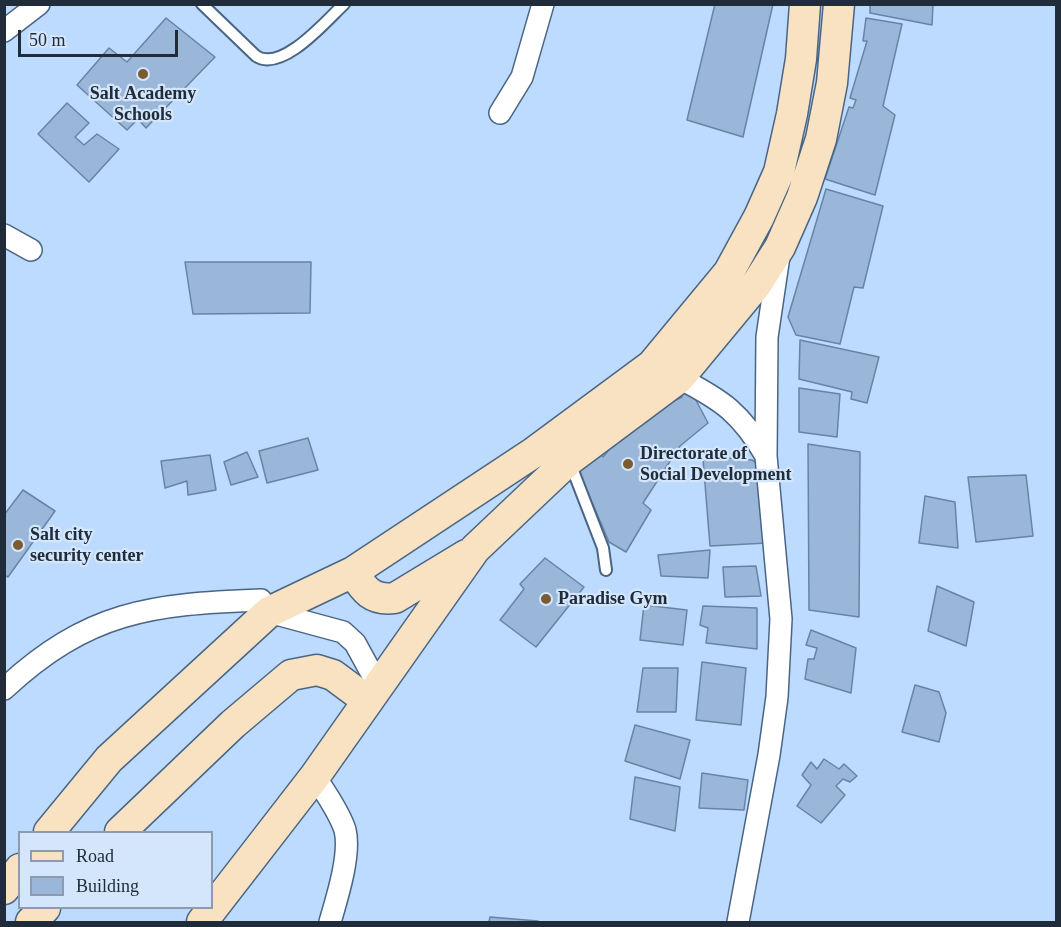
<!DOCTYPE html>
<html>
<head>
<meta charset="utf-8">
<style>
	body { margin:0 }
	#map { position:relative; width:1061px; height:927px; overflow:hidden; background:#bcdbfe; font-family:"Times New Roman",serif }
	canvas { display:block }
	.frame { position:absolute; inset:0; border:6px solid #202c39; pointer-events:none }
	.legend { position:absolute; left:18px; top:831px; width:195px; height:78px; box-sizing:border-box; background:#d4e6fc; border:2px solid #8c9cae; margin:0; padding:8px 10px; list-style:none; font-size:18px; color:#202c39 }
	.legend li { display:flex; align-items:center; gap:12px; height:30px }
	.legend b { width:30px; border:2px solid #8c9cae }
	.scale { position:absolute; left:18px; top:30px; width:160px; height:27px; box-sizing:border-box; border:3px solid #202c39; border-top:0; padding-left:8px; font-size:18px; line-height:21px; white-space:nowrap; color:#202c39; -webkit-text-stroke:4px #d4e6fc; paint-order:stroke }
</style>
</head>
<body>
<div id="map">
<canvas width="1061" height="927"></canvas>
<div class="frame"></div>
<ul class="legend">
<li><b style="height:8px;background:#f8e2c2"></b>Road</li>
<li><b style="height:16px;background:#9ab7d9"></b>Building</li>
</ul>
<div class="scale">50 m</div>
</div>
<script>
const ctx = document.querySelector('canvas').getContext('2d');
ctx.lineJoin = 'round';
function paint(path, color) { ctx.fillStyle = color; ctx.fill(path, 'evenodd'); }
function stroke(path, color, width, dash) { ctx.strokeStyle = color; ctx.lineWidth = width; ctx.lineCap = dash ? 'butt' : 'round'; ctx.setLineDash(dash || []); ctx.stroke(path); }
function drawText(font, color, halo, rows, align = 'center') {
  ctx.font = font + ' "Times New Roman",serif'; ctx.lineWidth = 4.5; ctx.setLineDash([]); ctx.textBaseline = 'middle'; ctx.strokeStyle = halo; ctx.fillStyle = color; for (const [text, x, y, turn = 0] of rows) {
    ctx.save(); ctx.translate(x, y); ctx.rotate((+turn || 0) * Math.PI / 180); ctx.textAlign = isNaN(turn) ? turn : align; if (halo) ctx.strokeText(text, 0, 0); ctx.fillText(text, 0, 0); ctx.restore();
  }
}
const building = new Path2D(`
	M715 4H773L743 137 687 120Z
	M870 4H933L932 25 870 13Z
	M166 18 215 57 146 128 138 119 127 130 77 85 109 48 127 62Z
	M866 18 902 24 883 106 895 115 875 195 825 179 849 107 853 108 856 100 850 98 867 41H863Z
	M67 103 89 123 75 137 84 145 97 134 119 149 89 182 38 134Z
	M826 189 883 206 863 288 854 287 840 344 796 335 788 317Z
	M185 262H311L310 313 193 314Z
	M800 340 879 357 867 403 851 399 852 392 799 379Z
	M689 387 708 423 680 446 643 503 651 510 626 552 609 542 579 472 599 453 603 457 608 451 605 448 649 420 647 416 672 395 676 400 682 397 680 390Z
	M799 388 840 394 837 437 799 432Z
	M308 438 318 470 267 483 259 451Z
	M808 444 860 452 859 617 809 610Z
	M247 452 258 477 231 485 224 462Z
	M210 455 216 490 188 495 187 481 165 488 161 461Z
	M726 458 752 460 760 465 767 543 710 546 703 459Z
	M1026 475 1033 536 976 542 968 477Z
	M23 490 55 511 8 577 4 575V515Z
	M925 496 955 502 958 548 919 543Z
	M710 550 708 578 661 576 658 555Z
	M545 558 584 587 536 647 500 620 524 589 520 584Z
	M756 566 761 596 725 597 723 567Z
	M937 586 974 602 966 646 928 631Z
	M644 605 687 610 683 645 640 640Z
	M703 606 757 608V649L706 643 708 628 700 625Z
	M811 630 856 648 851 693 805 679 808 659H814L817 648 806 645Z
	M702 662 746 668 741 725 696 720Z
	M643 668H678L676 712H637Z
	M915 685 939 692 946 713 939 742 902 732Z
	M635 725 690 740 680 779 625 761Z
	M824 759 839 769 844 764 857 776 850 782 843 779 836 786 845 795 821 823 797 806 811 785 802 775 811 762 817 769Z
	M702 773 748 780 744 810 699 808Z
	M635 777 680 787 675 831 630 819Z
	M490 917 538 921V922H489Z`);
paint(building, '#9ab7d9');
stroke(building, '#6884a4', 1.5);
const lane = new Path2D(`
	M202 4 256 56C282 73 326 21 344 4
	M570 463 603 548 606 570`);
const street = new Path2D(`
	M4 31 39 4
	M500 113 522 77 543 4
	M4 235 31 250
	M679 378C722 400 741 413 766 456
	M4 689C88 611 151 604 261 600L269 612 343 632 355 643 378 685
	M315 776C325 793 339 811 345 830 351 854 337 898 330 922
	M738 922 769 755 777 697 781 619 766 456 767 337 779 256`);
const secondary = new Path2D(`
	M353 572C364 590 372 601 395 598L466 555
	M49 832 109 759 269 612 353 572 533 453 652 365 729 272 759 217 779 172 792 114 801 59 805 4
	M120 832 233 724 291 675 317 670 333 675 368 701
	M4 889 20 869
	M31 922 45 908
	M202 922 315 776 475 549 569 460 679 378 756 285 780 247 802 197 821 139 832 83 839 4`);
stroke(lane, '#4a6584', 14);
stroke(street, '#4a6584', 24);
stroke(secondary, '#4a6584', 33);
stroke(lane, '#fff', 10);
stroke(street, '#fff', 21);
stroke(secondary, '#f8e2c2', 30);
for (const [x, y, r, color] of [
	[143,74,6,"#7b5b31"],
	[628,464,6,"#7b5b31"],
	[18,545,6,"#7b5b31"],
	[546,599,6,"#7b5b31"]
]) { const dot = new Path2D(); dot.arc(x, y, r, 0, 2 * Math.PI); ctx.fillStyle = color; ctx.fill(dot); stroke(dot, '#d4e6fc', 2); }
drawText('bold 18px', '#202c39', '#d4e6fc', [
	["Salt Academy",143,94,"center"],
	["Schools",143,115,"center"],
	["Directorate of",640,454],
	["Social Development",640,475],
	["Salt city",30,535],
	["security center",30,556],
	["Paradise Gym",558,599]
], 'left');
</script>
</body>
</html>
